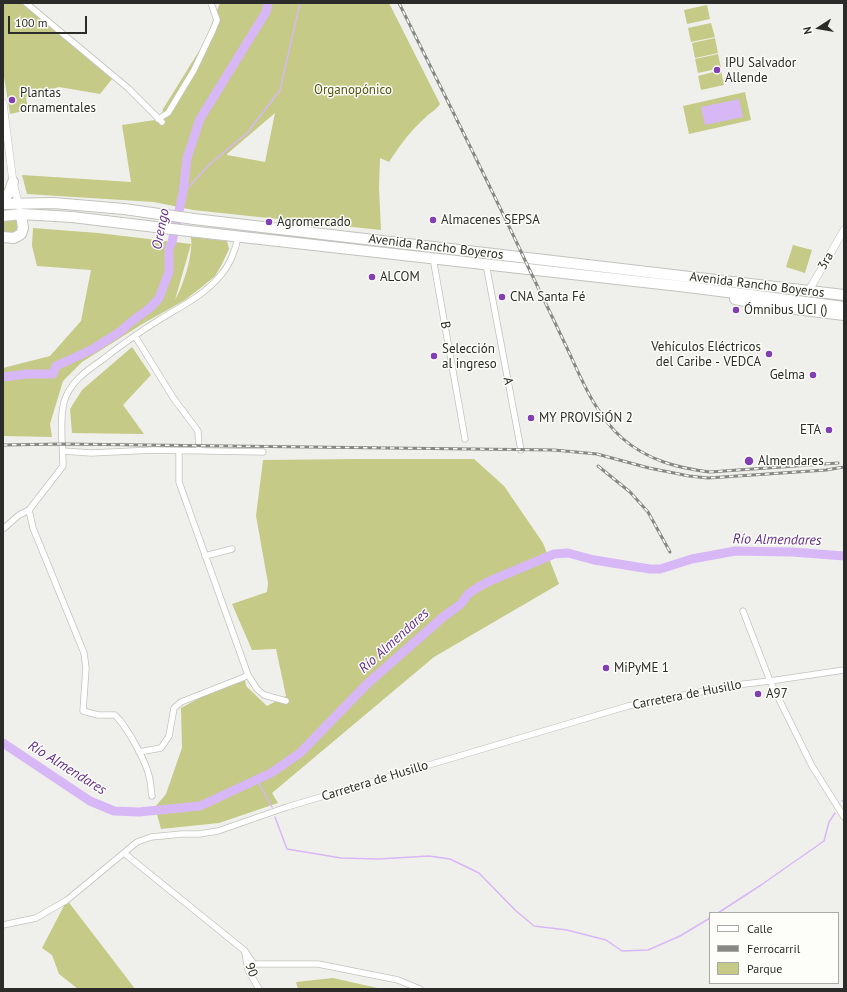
<!DOCTYPE html>
<html>
<head>
<meta charset="utf-8">
<style>
	body { margin:0 }
	#map { position:relative; width:847px; height:992px; overflow:hidden; background:#eff0eb; font-family:"PT Sans",sans-serif }
	canvas { display:block }
	.frame { position:absolute; inset:0; border:4px solid #2b2b29; pointer-events:none }
	.legend { position:absolute; left:709px; top:912px; width:130px; height:72px; box-sizing:border-box; background:#fdfdf9; border:1px solid #a9a9a6; margin:0; padding:5px 7px; list-style:none; font-size:12px; color:#2b2b29 }
	.legend li { display:flex; align-items:center; gap:8px; height:20px }
	.legend b { width:20px; border:1px solid #a9a9a6 }
	.north { position:absolute; left:799px; top:8px; width:40px; height:40px; -webkit-text-stroke:3px #fdfdf9; paint-order:stroke; rotate:258deg; font-size:11px; font-weight:700; line-height:16px; text-align:center; color:#2b2b29 }
	.north::after { content:''; display:block; margin:auto; width:14px; height:18px; background:#2b2b29; clip-path:polygon(50% 0,100% 100%,50% 72%,0 100%) }
	.scale { position:absolute; left:8px; top:16px; width:79px; height:18px; box-sizing:border-box; border:2px solid #2b2b29; border-top:0; padding-left:5px; font-size:12px; line-height:14px; white-space:nowrap; color:#2b2b29; -webkit-text-stroke:3px #fdfdf9; paint-order:stroke }
</style>
</head>
<body>
<div id="map">
<canvas width="847" height="992"></canvas>
<div class="frame"></div>
<ul class="legend">
<li><b style="height:5px;background:#fff"></b>Calle</li>
<li><b style="height:5px;background:#878784"></b>Ferrocarril</li>
<li><b style="height:11px;background:#c5ca86"></b>Parque</li>
</ul>
<div class="north">N</div>
<div class="scale">100 m</div>
</div>
<script>
const ctx = document.querySelector('canvas').getContext('2d');
ctx.lineJoin = 'round';
function paint(path, color) { ctx.fillStyle = color; ctx.fill(path, 'evenodd'); }
function stroke(path, color, width, dash) { ctx.strokeStyle = color; ctx.lineWidth = width; ctx.lineCap = dash ? 'butt' : 'round'; ctx.setLineDash(dash || []); ctx.stroke(path); }
function drawText(font, color, halo, rows, align = 'center') {
  ctx.font = font + ' "PT Sans",sans-serif'; ctx.lineWidth = 3; ctx.setLineDash([]); ctx.textBaseline = 'middle'; ctx.strokeStyle = halo; ctx.fillStyle = color; for (const [text, x, y, turn = 0] of rows) {
    ctx.save(); ctx.translate(x, y); ctx.rotate((+turn || 0) * Math.PI / 180); ctx.textAlign = isNaN(turn) ? turn : align; if (halo) ctx.strokeText(text, 0, 0); ctx.fillText(text, 0, 0); ctx.restore();
  }
}
paint(new Path2D(`
	M3 3H22L112 79 100 94 59 87 26 97 28 110 10 114 3 71Z
	M220 3H389L440 104C436 110 431 112 426 117 411 130 400 145 389 162L380 158 379 188 381 230 193 210 154 202 27 194 22 175 131 182 122 125 161 119 163 109 204 43ZM275 113 265 162 227 155V154Z
	M707 5 710 19 687 24 684 10Z
	M711 23 715 37 691 42 688 28Z
	M715 38 718 53 695 58 692 43Z
	M718 54 721 68 698 73 695 59Z
	M721 70 724 85 701 90 698 76Z
	M745 92 751 120 689 134 683 106Z
	M3 219H18L19 230 13 234 3 232Z
	M33 228 98 233 191 244 175 300C184 284 193 255 191 237L227 241 229 249 221 266 215 276 203 286 185 300 144 323 82 362 63 381 50 424 52 437 3 436V368L50 356 81 321 91 270 37 266 32 246Z
	M793 245 812 250 805 273 786 267Z
	M132 347 151 375 123 405 144 434 72 433 70 409 82 390Z
	M359 459H474L504 486 543 543 559 584 434 657 272 793 278 803 219 823 161 829 155 807 166 794 182 748 181 708 244 674 246 686 267 706 286 696 276 649 252 650 232 604 267 592 268 583 256 516 263 460Z
	M67 900 126 977 135 989H78L59 974 52 955 42 948Z
	M333 978 382 989H298L296 982Z`), '#c5ca86');
paint(new Path2D(`
	M739 99 743 117 705 125 701 107Z`), '#d8b7f7');
stroke(new Path2D(`
	M183 193 210 164 247 133 280 90 300 3
	M257 780 272 807
	M842 801 844 800
	M275 817 287 849 341 858 378 859 429 856 450 859 479 873 515 910 534 926 567 930 606 940 622 951 648 950 680 936 710 918
	M718 913 761 885 824 841 829 822 835 813`), '#d8b7f7', 1.5);
stroke(new Path2D(`
	M3 377 27 374H53L56 366 91 350 121 331 131 322 151 307 159 298 169 272V248L172 242 183 193 187 158 200 119 266 12 268 3
	M3 743 90 801 114 811 139 812 200 806 271 773 300 753 367 684 443 617 461 604 468 594 480 586 492 580 554 554 568 553 594 560 650 569H660L692 559 735 551 792 552 844 556`), '#d8b7f7', 9);
const street = new Path2D(`
	M26 3 128 88 162 122
	M158 119 168 113 194 70 213 30 217 20 211 3
	M433 258 465 439
	M486 264 521 450
	M135 336 174 399 198 431 199 451
	M63 451 91 453 154 450 263 452
	M179 451V482L248 675 257 689 264 695 286 701
	M29 510 33 528 84 653 86 668 83 711 98 715H115C128 728 147 763 150 780 151 785 151 791 152 796
	M3 529 19 515 29 510 63 466C63 446 59 422 64 402 70 382 86 371 102 360 121 345 141 331 162 318 182 306 204 295 219 277 229 267 236 250 238 236
	M205 556 232 549
	M743 611 770 681 812 766 844 817
	M139 752 161 748 169 736 174 708 181 702 242 678 248 675
	M124 853 245 951 254 964H318L398 980 420 989
	M3 925 36 918 67 900 137 842 151 837 182 834H199L218 831 287 807 628 706 736 685 770 681 844 670
	M245 953 248 970 259 989`);
const secondary = new Path2D(`
	M3 103 13 182 19 206
	M808 292 844 230`);
const highway = new Path2D(`
	M3 200 9 193 13 182
	M3 204 53 203 77 205 124 209 194 219 844 295
	M3 216 21 214 72 217 189 231 688 287 844 307
	M3 237 14 238 21 234 23 228 21 214
	M735 299 771 306 844 315`);
stroke(street, '#c2c3bf', 7);
stroke(secondary, '#c2c3bf', 8);
stroke(highway, '#c2c3bf', 12);
stroke(street, '#fff', 5.5);
stroke(secondary, '#fff', 7);
stroke(highway, '#fff', 10);
const rail = new Path2D(`
	M399 3C441 88 484 173 524 258 538 288 553 318 567 348 582 380 595 414 622 438 647 460 677 468 710 472L838 463
	M3 445 63 444 554 450 597 454 649 468 689 476 708 478 826 470 844 467
	M598 466 630 492 648 512 670 552`);
stroke(rail, '#878784', 3);
stroke(rail, '#fdfdf9', 1.5, [4.5]);
for (const [x, y, r, color] of [
	[717,70,4,"#823fb3"],
	[12,100,4,"#823fb3"],
	[433,220,4,"#823fb3"],
	[269,222,4,"#823fb3"],
	[372,277,4,"#823fb3"],
	[502,297,4,"#823fb3"],
	[736,310,4,"#823fb3"],
	[769,354,4,"#823fb3"],
	[434,356,4,"#823fb3"],
	[813,375,4,"#823fb3"],
	[531,418,4,"#823fb3"],
	[829,430,4,"#823fb3"],
	[749,461,5,"#823fb3"],
	[606,668,4,"#823fb3"],
	[758,694,4,"#823fb3"]
]) { const dot = new Path2D(); dot.arc(x, y, r, 0, 2 * Math.PI); ctx.fillStyle = color; ctx.fill(dot); stroke(dot, '#fdfdf9', 1.5); }
drawText('13px', '#2b2b29', '#fdfdf9', [
	["IPU Salvador",725,63],
	["Allende",725,78],
	["Plantas",20,93],
	["ornamentales",20,108],
	["Almacenes SEPSA",441,220],
	["Agromercado",277,222],
	["ALCOM",380,277],
	["CNA Santa Fé",510,297],
	["Ómnibus UCI ()",744,310],
	["Vehículos Eléctricos",761,347,"right"],
	["del Caribe - VEDCA",761,362,"right"],
	["Selección",442,349],
	["al ingreso",442,364],
	["Gelma",805,375,"right"],
	["MY PROVISiÓN 2",539,418],
	["ETA",821,430,"right"],
	["Almendares",758,461],
	["MiPyME 1",614,668],
	["A97",766,694]
], 'left');
drawText('13px', '#555811', '#fdfdf9', [
	["Organopónico",353,90]
]);
drawText('13px', '#2b2b29', '#fdfdf9', [
	["Avenida Rancho Boyeros",436,247,7],
	["3ra",826,261,-60],
	["Avenida Rancho Boyeros",757,285,7],
	["B",445,325,80],
	["A",508,381,79],
	["Carretera de Husillo",687,695,-11],
	["Carretera de Husillo",375,781,-17],
	["90",251,970,69]
]);
drawText('italic 14px', '#622d89', '#fdfdf9', [
	["Orengo",161,229,-79],
	["Río Almendares",777,540,1],
	["Río Almendares",394,641,-42],
	["Río Almendares",67,768,32]
]);
</script>
</body>
</html>
